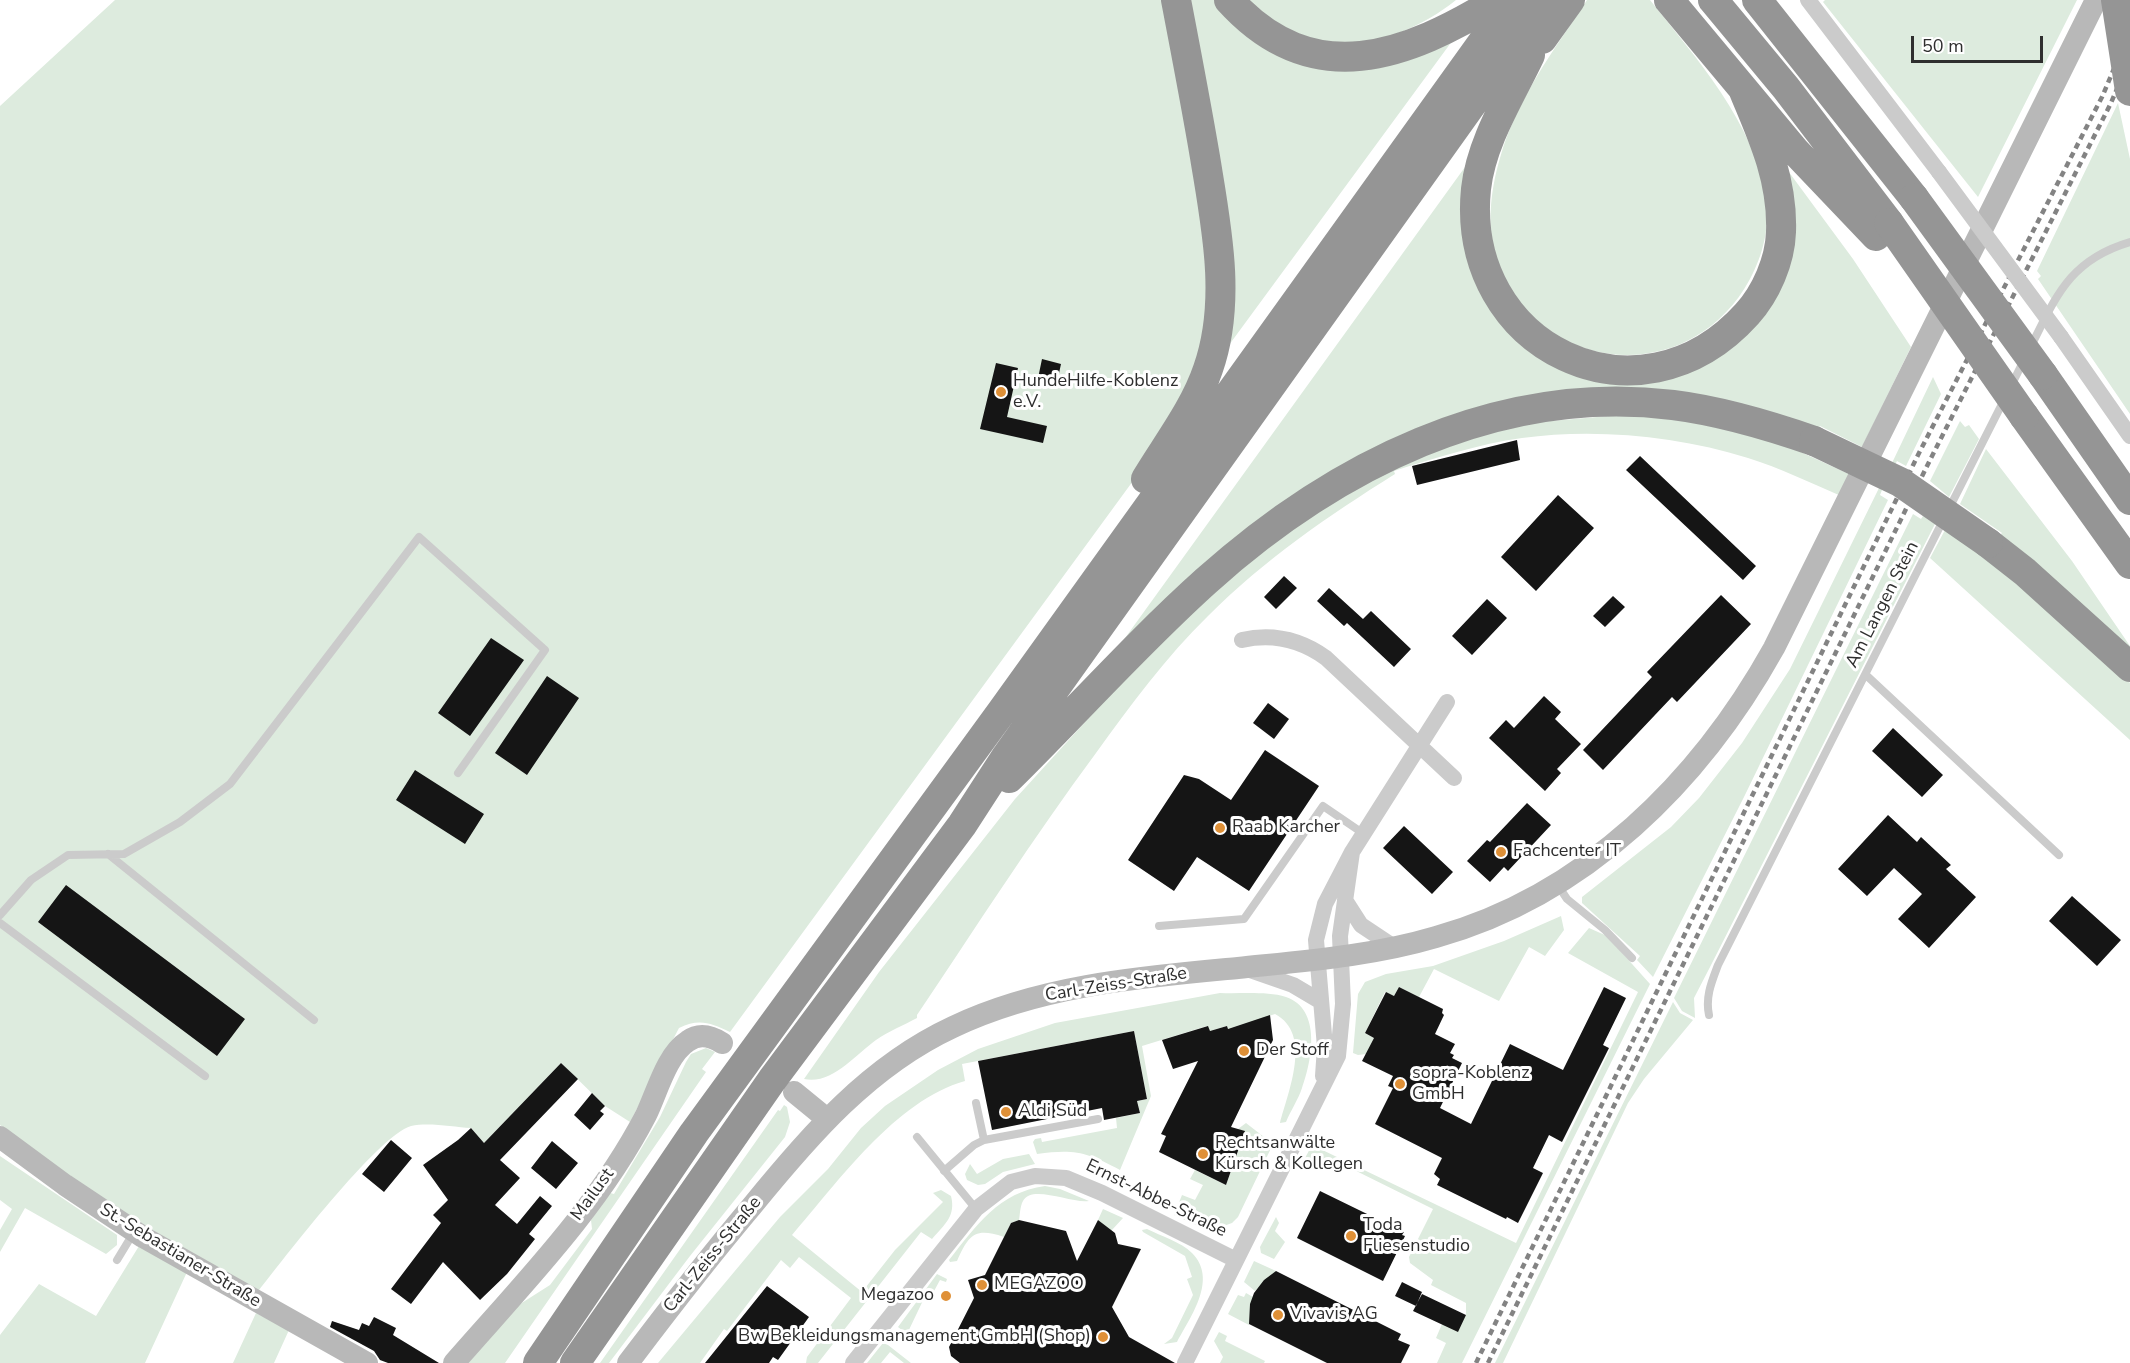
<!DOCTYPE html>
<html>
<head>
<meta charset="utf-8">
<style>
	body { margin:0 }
	#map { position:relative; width:2130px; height:1363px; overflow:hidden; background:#fff; font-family:"Nunito Sans",sans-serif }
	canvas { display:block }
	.scale { position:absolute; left:1911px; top:36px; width:132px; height:27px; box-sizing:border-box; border:3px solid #2e2e2e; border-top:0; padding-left:8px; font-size:18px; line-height:21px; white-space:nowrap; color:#2e2e2e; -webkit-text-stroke:4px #fff; paint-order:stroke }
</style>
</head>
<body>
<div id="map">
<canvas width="2130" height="1363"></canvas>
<div class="scale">50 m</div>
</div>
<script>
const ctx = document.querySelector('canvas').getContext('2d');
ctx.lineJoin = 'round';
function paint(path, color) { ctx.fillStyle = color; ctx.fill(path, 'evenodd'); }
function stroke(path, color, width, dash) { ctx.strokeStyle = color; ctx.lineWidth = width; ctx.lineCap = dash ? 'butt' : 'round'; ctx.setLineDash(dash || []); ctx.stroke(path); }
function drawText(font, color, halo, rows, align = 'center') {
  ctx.font = font + ' "Nunito Sans",sans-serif'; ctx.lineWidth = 6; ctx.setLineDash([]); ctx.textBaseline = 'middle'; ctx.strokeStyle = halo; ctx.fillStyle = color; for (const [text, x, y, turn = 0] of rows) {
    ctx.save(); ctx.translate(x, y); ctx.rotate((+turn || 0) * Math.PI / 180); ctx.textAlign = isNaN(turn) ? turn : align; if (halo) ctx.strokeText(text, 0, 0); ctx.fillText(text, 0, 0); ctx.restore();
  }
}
paint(new Path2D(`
	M115 0H1163L1199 198 1207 285 1204 329 1197 365 1141 470 730 1032C711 1023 699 1018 679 1028L630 1122 605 1106 561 1063 484 1143 471 1128C453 1127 429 1122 411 1126 378 1135 282 1261 256 1294L72 1180 0 1125V106Z
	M1183 0H1218L1300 59 1461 29 1218 360Z
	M1249 0H1456C1392 51 1310 63 1249 0Z
	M1587 0H1650C1696 58 1755 123 1766 199 1770 227 1763 255 1750 279 1693 385 1547 379 1500 268 1485 234 1490 192 1500 158 1516 100 1554 50 1587 0Z
	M1825 0H2077L1978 197 1823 2Z
	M2118 103 2130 159V414L2038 279 2041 276 2037 271Z
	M1478 149 1484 292 1612 376 1758 313 1783 164 1853 259 1911 347 1862 447 1820 426 1818 430 1730 404 1440 421 1107 663Z
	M1933 377 1941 394 1906 466 1897 461 1895 465 1892 463Z
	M1632 414 1755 431 1851 475 1841 496C1811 483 1780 468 1748 458 1678 436 1595 428 1522 438 1479 444 1435 458 1394 471L1395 474C1328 516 1264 560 1208 616 1166 657 1130 706 1096 753 1033 838 976 927 917 1015V1018C904 1025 889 1031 876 1040 855 1055 832 1085 804 1079L879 972 1015 799 1147 654 1272 541 1386 468 1516 424Z
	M1960 421 1965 427 1969 425 1979 439 1949 497 1930 481Z
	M1986 449 2072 561 2130 646V652L1999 536 2002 533 1960 504Z
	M1879 488 1882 490 1880 495 1888 500 1744 797 1653 977 1637 960 1640 956 1582 903V897L1671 827 1699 798 1742 743 1790 669Z
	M1913 514 1921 519 1923 516 1935 524 1709 969 1694 998 1695 1018 1682 1011 1674 998Z
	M1945 530C2011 576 2073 626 2130 683V740L1930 558Z
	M1561 916 1564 930 1545 956 1529 947 1499 1001 1434 969 1419 997 1399 987 1394 996 1385 992 1365 1033 1374 1038 1366 1054 1358 1055 1353 1053 1358 994 1365 982 1386 974 1433 966 1504 941Z
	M1589 928 1607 936 1650 984 1462 1363H1437L1446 1343 1436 1338 1442 1324 1466 1315V1303L1431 1285 1433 1280 1410 1263 1409 1257 1433 1209 1334 1160 1329 1170H1325L1305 1158 1312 1145 1516 1243 1638 992 1568 953Z
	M1220 993C1241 994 1266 991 1286 997 1322 1009 1312 1061 1302 1088 1298 1100 1291 1110 1286 1122L1280 1123C1288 1092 1313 1034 1275 1014L1228 1029 1227 1026 1210 1031 1207 1026 1142 1046 1151 1096 1120 1170C1086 1152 1075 1149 1037 1154L1033 1142 1035 1139 1041 1138 1042 1142 1117 1128 1116 1118 1140 1113 1137 1101 1147 1099 1134 1031 962 1064 965 1081C896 1100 838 1182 792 1235L862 1292 895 1250 943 1202 933 1193 941 1190 951 1196C956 1216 945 1224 932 1239L921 1232 818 1363H806L807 1357 851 1298 799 1257 790 1268 781 1260 727 1331 724 1329 700 1363H658L780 1217 828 1169 861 1128 885 1106 938 1070 978 1049 1055 1023Z
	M1673 1002 1680 1013 1693 1020 1644 1079 1628 1103 1503 1363H1495Z
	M706 1048 715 1052 702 1069 706 1072 505 1363H468L517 1306 550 1285 592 1229 591 1220 610 1193 614 1194 660 1117 686 1062 691 1054Z
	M784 1105 787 1107 790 1122 785 1137 690 1256 609 1363H600L778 1110 780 1111Z
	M1246 1123 1273 1144 1238 1217 1232 1223 1215 1229H1205L1174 1215 1182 1195 1195 1200 1203 1185 1190 1179 1195 1170 1226 1185 1245 1132 1238 1129Z
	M1029 1154 1035 1164 1003 1172 985 1184 978 1185 967 1180 965 1174 970 1164 977 1174 1003 1159Z
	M0 1156 117 1235V1245L106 1254 25 1208 0 1252V1230L12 1209 0 1200Z
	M1045 1186 1060 1189 1089 1201C1072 1204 1032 1184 1023 1201 1020 1206 1020 1215 1019 1220L1011 1223 1004 1237C974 1227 969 1235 957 1261L950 1262 949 1260C976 1226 999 1192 1045 1186Z
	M1103 1209 1123 1218 1111 1231 1098 1220Z
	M1276 1217 1279 1223 1275 1231 1285 1242 1274 1259 1261 1253 1260 1247Z
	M1147 1229C1161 1236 1181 1242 1192 1253 1218 1279 1191 1316 1177 1342L1164 1344 1172 1338 1193 1295 1187 1279 1192 1277 1185 1256 1143 1232 1142 1230Z
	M139 1246 187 1272 145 1363H0V1335L39 1284 96 1316Z
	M1254 1261 1276 1271 1255 1291 1244 1282Z
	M937 1274 947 1279 946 1282 940 1280 933 1293 928 1290 907 1334 898 1327Z
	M1246 1293 1253 1297 1249 1325 1228 1314 1238 1295 1244 1297Z
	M256 1313 289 1330 274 1363H233Z
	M1219 1332 1227 1336 1225 1341 1265 1361 1264 1363H1220L1223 1357 1214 1341Z
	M883 1343 888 1345 911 1363H904L890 1352 881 1363H867Z`), '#ddebde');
paint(new Path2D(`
	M1042 359 1061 364 1056 387 1037 383Z
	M996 363 1018 368 1007 417 1047 426 1043 443 980 429Z
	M1517 440 1520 460 1417 485 1412 466Z
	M1640 456 1756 566 1743 580 1626 470Z
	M1558 495 1594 528 1536 591 1501 557Z
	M1284 576 1297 588 1276 609 1264 597Z
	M1329 588 1363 619 1371 611 1411 649 1394 667 1347 623 1344 626 1317 601Z
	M1721 595 1751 624 1677 702 1672 697 1603 770 1583 750 1652 677 1647 672Z
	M1613 596 1625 607 1605 627 1593 616Z
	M1487 599 1507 618 1472 655 1452 636Z
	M491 638 524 660 470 736 438 713Z
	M547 676 579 698 527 775 495 753Z
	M1544 696 1561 712 1555 719 1581 744 1557 769 1561 773 1545 791 1489 738 1506 720 1514 728Z
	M1268 703 1289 719 1274 739 1253 723Z
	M1893 728 1943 775 1922 797 1872 751Z
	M1265 750 1319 786 1249 891 1197 857 1174 891 1128 860 1184 775 1199 779 1231 800Z
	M415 770 484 814 465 844 396 800Z
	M1527 803 1551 825 1508 871 1504 867 1490 882 1467 861 1487 840 1490 842Z
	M1888 815 1917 842 1921 837 1951 865 1946 869 1976 897 1929 948 1898 919 1922 894 1894 868 1867 896 1838 869Z
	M1404 826 1453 872 1432 894 1383 848Z
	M66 885 245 1019 217 1056 38 922Z
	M2072 896 2121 940 2097 966 2049 921Z
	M1399 987 1443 1009 1442 1013 1444 1015 1435 1034 1455 1044 1450 1053 1454 1055 1452 1058 1462 1063 1440 1108 1471 1124 1510 1044 1563 1070 1604 987 1626 998 1603 1045 1609 1048 1562 1142 1549 1135 1533 1168 1543 1173 1518 1223 1507 1217 1506 1219 1437 1185 1440 1179 1434 1174 1442 1158 1375 1124 1393 1088 1388 1086 1393 1076 1362 1061 1374 1038 1365 1033 1386 992 1394 996Z
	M1270 1015 1273 1040 1231 1127 1245 1131 1226 1185 1159 1152 1166 1136 1161 1134 1198 1061 1173 1069 1162 1040 1208 1026 1210 1031 1227 1026 1228 1029Z
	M1134 1031 1147 1099 1137 1101 1140 1113 1104 1120 1102 1108 992 1130 978 1061Z
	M561 1063 578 1079 500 1160 520 1178 495 1205 517 1224 540 1196 552 1206 529 1234 535 1239 507 1274 480 1300 443 1262 411 1304 391 1289 441 1223 433 1215 448 1200 423 1165 458 1140 471 1128 484 1143Z
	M592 1093 605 1106 600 1111 604 1114 590 1130 574 1115Z
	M391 1140 412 1158 384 1192 362 1174Z
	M552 1141 578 1163 556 1189 531 1168Z
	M1320 1191 1404 1232 1402 1235 1405 1236 1383 1281 1297 1238Z
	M1019 1220 1066 1231 1077 1261 1098 1220 1115 1233 1118 1244 1141 1249 1112 1307 1129 1337 1175 1363H960L951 1356 949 1347 974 1298 968 1280 985 1275 1011 1223Z
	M1276 1271 1401 1334 1398 1340 1410 1345 1401 1363H1327L1249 1324 1250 1304 1254 1293 1264 1280Z
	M1402 1282 1422 1292 1416 1306 1395 1296Z
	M767 1286 809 1317 778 1360 773 1357 769 1363H705Z
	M1422 1294 1466 1315 1458 1332 1413 1311Z
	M374 1317 396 1328 393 1335 439 1363H388L380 1360 374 1351 330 1327 332 1321 359 1330 362 1323 369 1326Z`), '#151515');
stroke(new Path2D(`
	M2030 348C2056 297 2069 260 2130 242
	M2011 386 2024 360
	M1866 675 2059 855
	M108 854 314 1020
	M1557 884 1567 899 1605 930 1632 958
	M0 915 31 880 68 855 124 854 180 822 230 784 419 537 545 650 458 773
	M0 923 205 1076
	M1159 926 1244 919 1323 806 1364 834
	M1709 1015C1705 997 1712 981 1718 965L2004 400
	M917 1137 976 1209
	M984 1140 1098 1119
	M944 1171 974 1145 984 1140 976 1103
	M117 1260 134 1232`), '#cbcbcb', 8);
stroke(new Path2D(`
	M1808 0 1939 172
	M2061 337 2130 436
	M1242 640C1273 633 1301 640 1326 658L1454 778
	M1345 900 1361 925 1394 947
	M1247 969 1293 985 1320 1001
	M1323 1076 1325 1047 1316 940 1325 904 1352 852 1447 702
	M853 1363 976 1209 1011 1182 1035 1176 1066 1178 1102 1193 1236 1260
	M1185 1363 1338 1056 1343 1004 1340 936 1352 852`), '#cbcbcb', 16);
stroke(new Path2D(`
	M794 1092 827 1119
	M0 1137 65 1185 143 1237 367 1363
	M454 1363C522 1285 598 1208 646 1115 657 1093 666 1055 688 1041 699 1033 711 1036 722 1043
	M628 1363C668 1310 709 1257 752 1206 809 1136 869 1066 953 1027 1041 985 1142 977 1238 968 1304 961 1372 956 1436 937 1586 895 1700 781 1774 648L2096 0`), '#b8b8b8', 22);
stroke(new Path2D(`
	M1229 0C1313 93 1407 56 1498 0
	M1669 0 1795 151 1876 236
	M1713 0 1786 88 1889 223
	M1757 0 1914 198
	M1542 39 1570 0
	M1530 55C1510 97 1481 142 1476 189 1460 348 1639 434 1747 314 1766 293 1780 261 1781 232 1783 180 1763 136 1743 89
	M2043 375 2130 500
	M2024 416 2130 564
	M1146 479C1167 444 1195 408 1208 369 1232 301 1216 225 1205 157 1196 104 1186 52 1176 0
	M1988 543 2025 572 2130 667
	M1009 778C1075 713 1137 643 1206 581 1333 467 1497 383 1673 405 1721 411 1768 425 1814 441
	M538 1363 694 1133 1002 711 1513 0
	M575 1363 772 1080 962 825 1006 757 1546 0`), '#959595', 30);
stroke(new Path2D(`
	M1476 1363 1918 455 2102 97 2130 31
	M1488 1363 1930 460 2111 103 2130 58`), '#838383', 4.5, [6, 4.5]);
stroke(new Path2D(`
	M1939 172 2061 337`), '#cbcbcb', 16);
stroke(new Path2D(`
	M2116 0 2130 91
	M1914 198 2043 375
	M1889 223 2024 416
	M1814 441 1900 482 1988 543`), '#959595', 30);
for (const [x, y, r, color] of [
	[1001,392,6,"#df9037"],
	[1220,828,6,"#df9037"],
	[1501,852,6,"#df9037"],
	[1244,1051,6,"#df9037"],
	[1400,1084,6,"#df9037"],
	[1006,1112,6,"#df9037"],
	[1203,1154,6,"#df9037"],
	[1351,1236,6,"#df9037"],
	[982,1285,6,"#df9037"],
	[946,1296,6,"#df9037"],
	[1278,1315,6,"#df9037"],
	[1103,1337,6,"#df9037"]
]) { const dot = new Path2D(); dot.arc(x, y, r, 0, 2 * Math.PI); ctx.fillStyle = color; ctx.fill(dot); stroke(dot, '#fff', 2); }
drawText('18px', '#2e2e2e', '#fff', [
	["HundeHilfe-Koblenz",1013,382],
	["e.V.",1013,403],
	["Raab Karcher",1232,828],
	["Fachcenter IT",1513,852],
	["Der Stoff",1256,1051],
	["sopra-Koblenz",1412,1074],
	["GmbH",1412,1095],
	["Aldi Süd",1018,1112],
	["Rechtsanwälte",1215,1144],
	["Kürsch & Kollegen",1215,1165],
	["Toda",1363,1226],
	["Fliesenstudio",1363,1247],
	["MEGAZOO",994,1285],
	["Megazoo",934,1296,"right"],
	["Vivavis AG",1290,1315],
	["Bw Bekleidungsmanagement GmbH (Shop)",1091,1337,"right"]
], 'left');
drawText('18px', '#2e2e2e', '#fff', [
	["Am Langen Stein",1883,605,-63],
	["Carl-Zeiss-Straße",1116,985,-9],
	["Mailust",593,1195,-54],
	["Ernst-Abbe-Straße",1156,1199,26],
	["Carl-Zeiss-Straße",713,1255,-51],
	["St.-Sebastianer-Straße",180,1256,31]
]);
</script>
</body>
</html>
